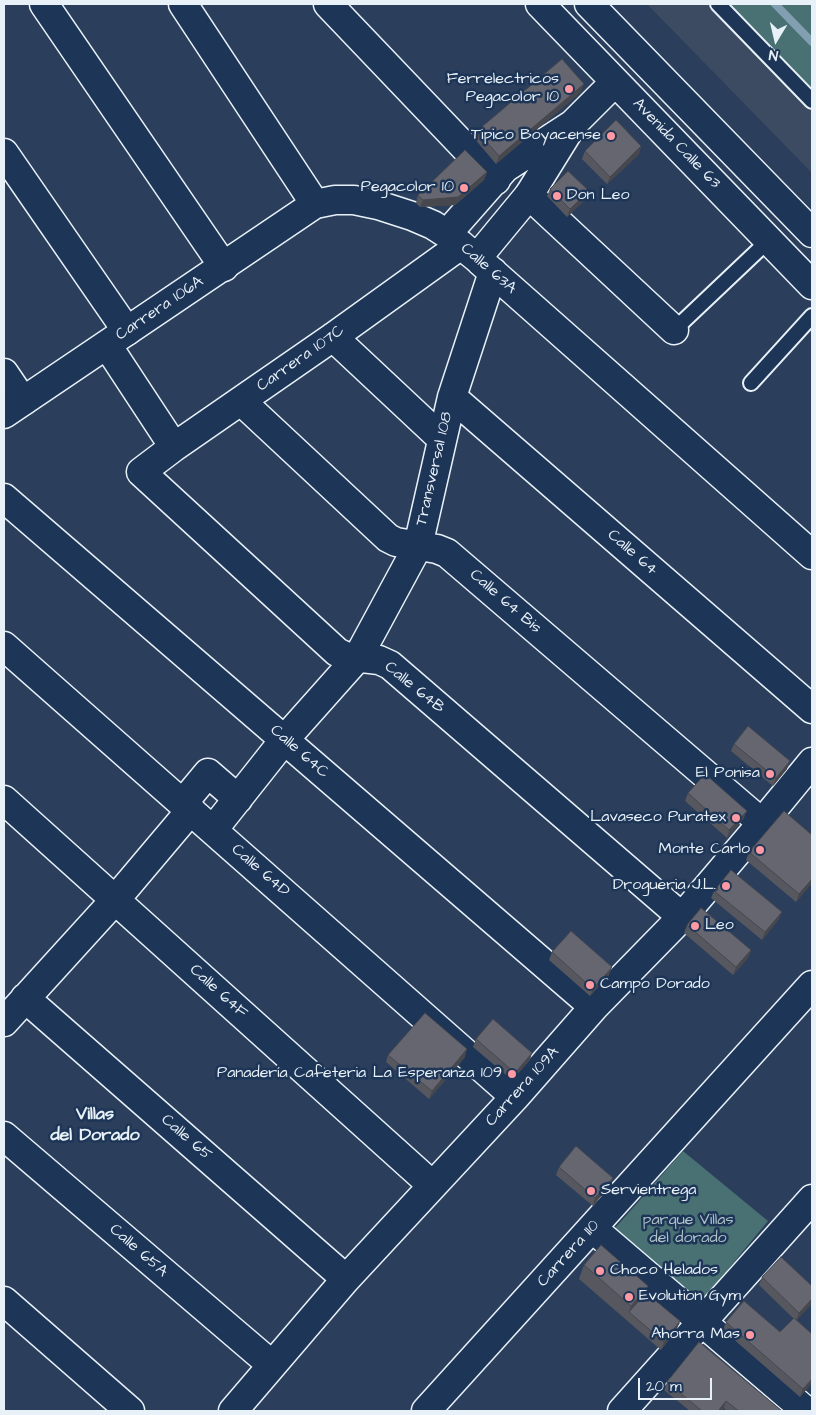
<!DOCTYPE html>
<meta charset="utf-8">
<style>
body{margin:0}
#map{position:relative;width:816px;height:1415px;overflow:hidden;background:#2b3f5c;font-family:"Architects Daughter",sans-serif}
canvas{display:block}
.frame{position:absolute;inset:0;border:5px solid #e8f1f8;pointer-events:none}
.north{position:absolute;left:751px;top:15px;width:50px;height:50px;-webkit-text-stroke:4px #1d3557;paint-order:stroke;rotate:189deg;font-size:14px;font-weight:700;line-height:20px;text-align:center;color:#e8f1f8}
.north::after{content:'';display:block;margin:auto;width:18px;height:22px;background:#e8f1f8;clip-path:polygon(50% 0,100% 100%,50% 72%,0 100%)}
.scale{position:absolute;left:638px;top:1378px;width:74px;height:22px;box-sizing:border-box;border:2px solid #e8f1f8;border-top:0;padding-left:6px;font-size:15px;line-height:18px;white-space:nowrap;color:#e8f1f8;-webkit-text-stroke:4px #1d3557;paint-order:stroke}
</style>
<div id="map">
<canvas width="816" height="1415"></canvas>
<div class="frame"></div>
<div class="north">N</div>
<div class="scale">20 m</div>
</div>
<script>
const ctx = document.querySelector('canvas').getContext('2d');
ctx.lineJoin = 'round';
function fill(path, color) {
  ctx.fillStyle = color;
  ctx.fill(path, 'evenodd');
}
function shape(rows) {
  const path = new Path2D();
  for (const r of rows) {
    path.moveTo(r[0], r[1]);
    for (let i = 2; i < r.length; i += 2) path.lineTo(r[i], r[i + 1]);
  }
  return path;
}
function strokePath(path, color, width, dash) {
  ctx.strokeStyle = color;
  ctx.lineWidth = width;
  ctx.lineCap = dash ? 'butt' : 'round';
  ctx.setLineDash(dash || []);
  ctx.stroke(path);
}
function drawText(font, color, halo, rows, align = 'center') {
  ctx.font = font + ' "Architects Daughter",sans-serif';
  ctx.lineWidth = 5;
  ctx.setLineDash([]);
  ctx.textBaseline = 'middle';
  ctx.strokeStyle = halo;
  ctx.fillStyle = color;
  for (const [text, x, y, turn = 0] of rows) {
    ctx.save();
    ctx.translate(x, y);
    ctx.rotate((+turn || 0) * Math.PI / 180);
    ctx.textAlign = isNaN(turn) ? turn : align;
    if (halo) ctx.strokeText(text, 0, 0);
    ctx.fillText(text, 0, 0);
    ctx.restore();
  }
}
fill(shape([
 [647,4,812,4,812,173]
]), '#3c4b62');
fill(shape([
 [729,4,812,4,812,91],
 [683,1151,768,1221,695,1309,609,1235]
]), '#497073');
strokePath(shape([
 [775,4,812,42]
]), '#819fb1', 8);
const lane = shape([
 [718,4,812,101],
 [674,330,769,240],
 [751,383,812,316]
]);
const street = shape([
 [44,4,224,267],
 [183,4,315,204],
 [328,4,496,180],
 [4,153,127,331],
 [529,195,674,330],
 [461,245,333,337,174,447,141,472,337,652,345,656,379,660,390,665,682,917],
 [480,261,812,555],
 [333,337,442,439],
 [107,345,174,447],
 [4,373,23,401],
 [452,397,812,709],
 [241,401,388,538,396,542,437,549,447,553,762,823],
 [4,498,594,1007],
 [4,646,515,1097],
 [4,800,432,1185],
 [183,803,208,773,238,799],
 [213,830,285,739,358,657,418,546,452,397,493,272],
 [25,998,346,1279],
 [4,1022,115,900,191,810],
 [4,1136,272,1365],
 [4,1301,130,1411],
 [233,1411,346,1279,515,1097,594,1007,682,917,762,823,812,762]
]);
const secondary = shape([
 [540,4,812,285],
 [589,4,812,233],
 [447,234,505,168,573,124,615,82],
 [4,414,315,204,335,200,354,200,378,205,412,216,433,225,447,234,477,258,529,195,573,124],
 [592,1228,806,1411],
 [426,1411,812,985],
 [622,1411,812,1199]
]);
strokePath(lane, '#e8f1f8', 18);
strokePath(street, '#e8f1f8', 31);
strokePath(secondary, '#e8f1f8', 31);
strokePath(lane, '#1d3557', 14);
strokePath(street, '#1d3557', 28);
strokePath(secondary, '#1d3557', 28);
fill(shape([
 [581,92,496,164,474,138,477,131],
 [641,146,639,154,607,184,582,159,585,151],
 [487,172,484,180,455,205,420,207,416,203,418,195],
 [550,189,589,191,586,199,567,217,547,196],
 [734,744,787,769,773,786,731,751],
 [688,793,744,818,727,838,685,801],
 [812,835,812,883,796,902,746,860,749,852],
 [714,891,779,919,762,940,711,898],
 [687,925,751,950,748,958,733,975,684,933],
 [552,952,609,975,590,996,549,960],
 [476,1039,530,1060,512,1080,473,1047],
 [388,1055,465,1057,429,1099,386,1062],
 [559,1167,610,1185,593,1206,556,1175],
 [584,1265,648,1286,646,1293,677,1329,661,1350,579,1279],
 [762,1277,812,1304,796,1320,812,1383,800,1397,723,1330,726,1322,780,1332,794,1319,759,1285],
 [667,1382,782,1411,727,1411,724,1408,721,1411,690,1411,664,1390]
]), '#57585f');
fill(shape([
 [584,84,581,92,496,164,499,156],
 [641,146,639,154,607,184,610,177],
 [487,172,484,180,455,205,420,207,423,200],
 [589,191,586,199,567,217,570,209],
 [790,761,787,769,773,786,776,778],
 [747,811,744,818,727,838,729,830],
 [812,879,812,883,796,902,799,894],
 [782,912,779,919,762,940,765,932],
 [751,950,748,958,733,975,736,967],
 [612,967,609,975,590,996,593,989],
 [467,1049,465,1057,429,1099,432,1091],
 [532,1053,530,1060,512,1080,515,1073],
 [613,1178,610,1185,593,1206,595,1198],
 [648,1286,643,1301,629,1312,631,1306],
 [812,1299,812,1304,796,1321,799,1313],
 [680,1321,677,1329,661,1350,664,1342],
 [812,1379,812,1383,800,1397,803,1389],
 [726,1401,724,1408,721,1411,718,1411]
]), '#47474e');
const building = shape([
 [562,59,584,84,499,156,477,131,562,59],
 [616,120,641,146,610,177,585,151,616,120],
 [465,150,487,172,458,197,423,200,418,195,465,150],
 [568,171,589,191,570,209,550,189,568,171],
 [748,726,790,761,776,778,734,744,748,726],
 [705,774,747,811,729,830,688,793,705,774],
 [784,811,812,835,812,879,799,894,749,852,784,811],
 [731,870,782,912,765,932,714,891,731,870],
 [701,908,751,950,736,967,687,925,701,908],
 [571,931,612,967,593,989,552,952,571,931],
 [425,1013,467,1049,432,1091,388,1055,425,1013],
 [493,1019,532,1053,515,1073,476,1039,493,1019],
 [576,1146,613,1178,595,1198,559,1167,576,1146],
 [601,1245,648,1286,631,1306,584,1265,601,1245],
 [781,1257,812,1286,812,1299,799,1313,762,1277,781,1257],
 [646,1293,680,1321,664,1342,629,1312,646,1293],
 [744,1301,780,1332,794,1318,812,1334,812,1379,803,1389,726,1322,744,1301],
 [699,1342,782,1411,739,1411,726,1401,718,1411,702,1411,667,1382,699,1342]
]);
fill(building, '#65666f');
strokePath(building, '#47474e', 1);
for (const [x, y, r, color] of [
 [569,89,5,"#ff9aa2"],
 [611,136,5,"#ff9aa2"],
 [464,188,5,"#ff9aa2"],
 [557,196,5,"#ff9aa2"],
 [770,774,5,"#ff9aa2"],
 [736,818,5,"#ff9aa2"],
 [760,850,5,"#ff9aa2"],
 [726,886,5,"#ff9aa2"],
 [695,926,5,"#ff9aa2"],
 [590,985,5,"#ff9aa2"],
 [512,1074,5,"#ff9aa2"],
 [591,1191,5,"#ff9aa2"],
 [600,1271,5,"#ff9aa2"],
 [629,1297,5,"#ff9aa2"],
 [750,1335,5,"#ff9aa2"]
]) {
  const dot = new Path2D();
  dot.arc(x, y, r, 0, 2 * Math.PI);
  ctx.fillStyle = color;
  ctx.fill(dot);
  strokePath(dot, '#1d3557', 2);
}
drawText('16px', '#e8f1f8', '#1d3557', [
 ["Ferrelectricos",559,80],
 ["Pegacolor 10",559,98],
 ["Tipico Boyacense",601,136],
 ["Pegacolor 10",454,188],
 ["Don Leo",567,196,"left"],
 ["El Ponisa",760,774],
 ["Lavaseco Puratex",726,818],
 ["Monte Carlo",750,850],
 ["Drogueria J.L.",716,886],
 ["Leo",705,926,"left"],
 ["Campo Dorado",600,985,"left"],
 ["Panadería Cafeteria La Esperanza 109",502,1074],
 ["Servientrega",601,1191,"left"],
 ["Choco Helados",610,1271,"left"],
 ["Evolution Gym",639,1297,"left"],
 ["Ahorra Mas",740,1335]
], 'right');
drawText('16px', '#e8f1f8', '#1d3557', [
 ["Avenida Calle 63",676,144,46],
 ["Calle 63A",488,269,41],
 ["Carrera 106A",160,309,-34],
 ["Carrera 107C",301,359,-35],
 ["Transversal 108",435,469,-77],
 ["Calle 64",632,553,41],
 ["Calle 64 Bis",505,602,41],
 ["Calle 64B",414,688,39],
 ["Calle 64C",299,752,41],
 ["Calle 64D",260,871,41],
 ["Calle 64F",218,992,42],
 ["Carrera 109A",523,1087,-48],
 ["Calle 65",186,1138,41],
 ["Calle 65A",138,1251,41],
 ["Carrera 110",569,1254,-48]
]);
drawText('16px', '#b0c4c9', '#1d3557', [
 ["parque Villas",688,1221],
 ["del dorado",688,1239]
]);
drawText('bold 18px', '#e8f1f8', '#1d3557', [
 ["Villas",95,1115],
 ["del Dorado",95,1136]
]);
</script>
